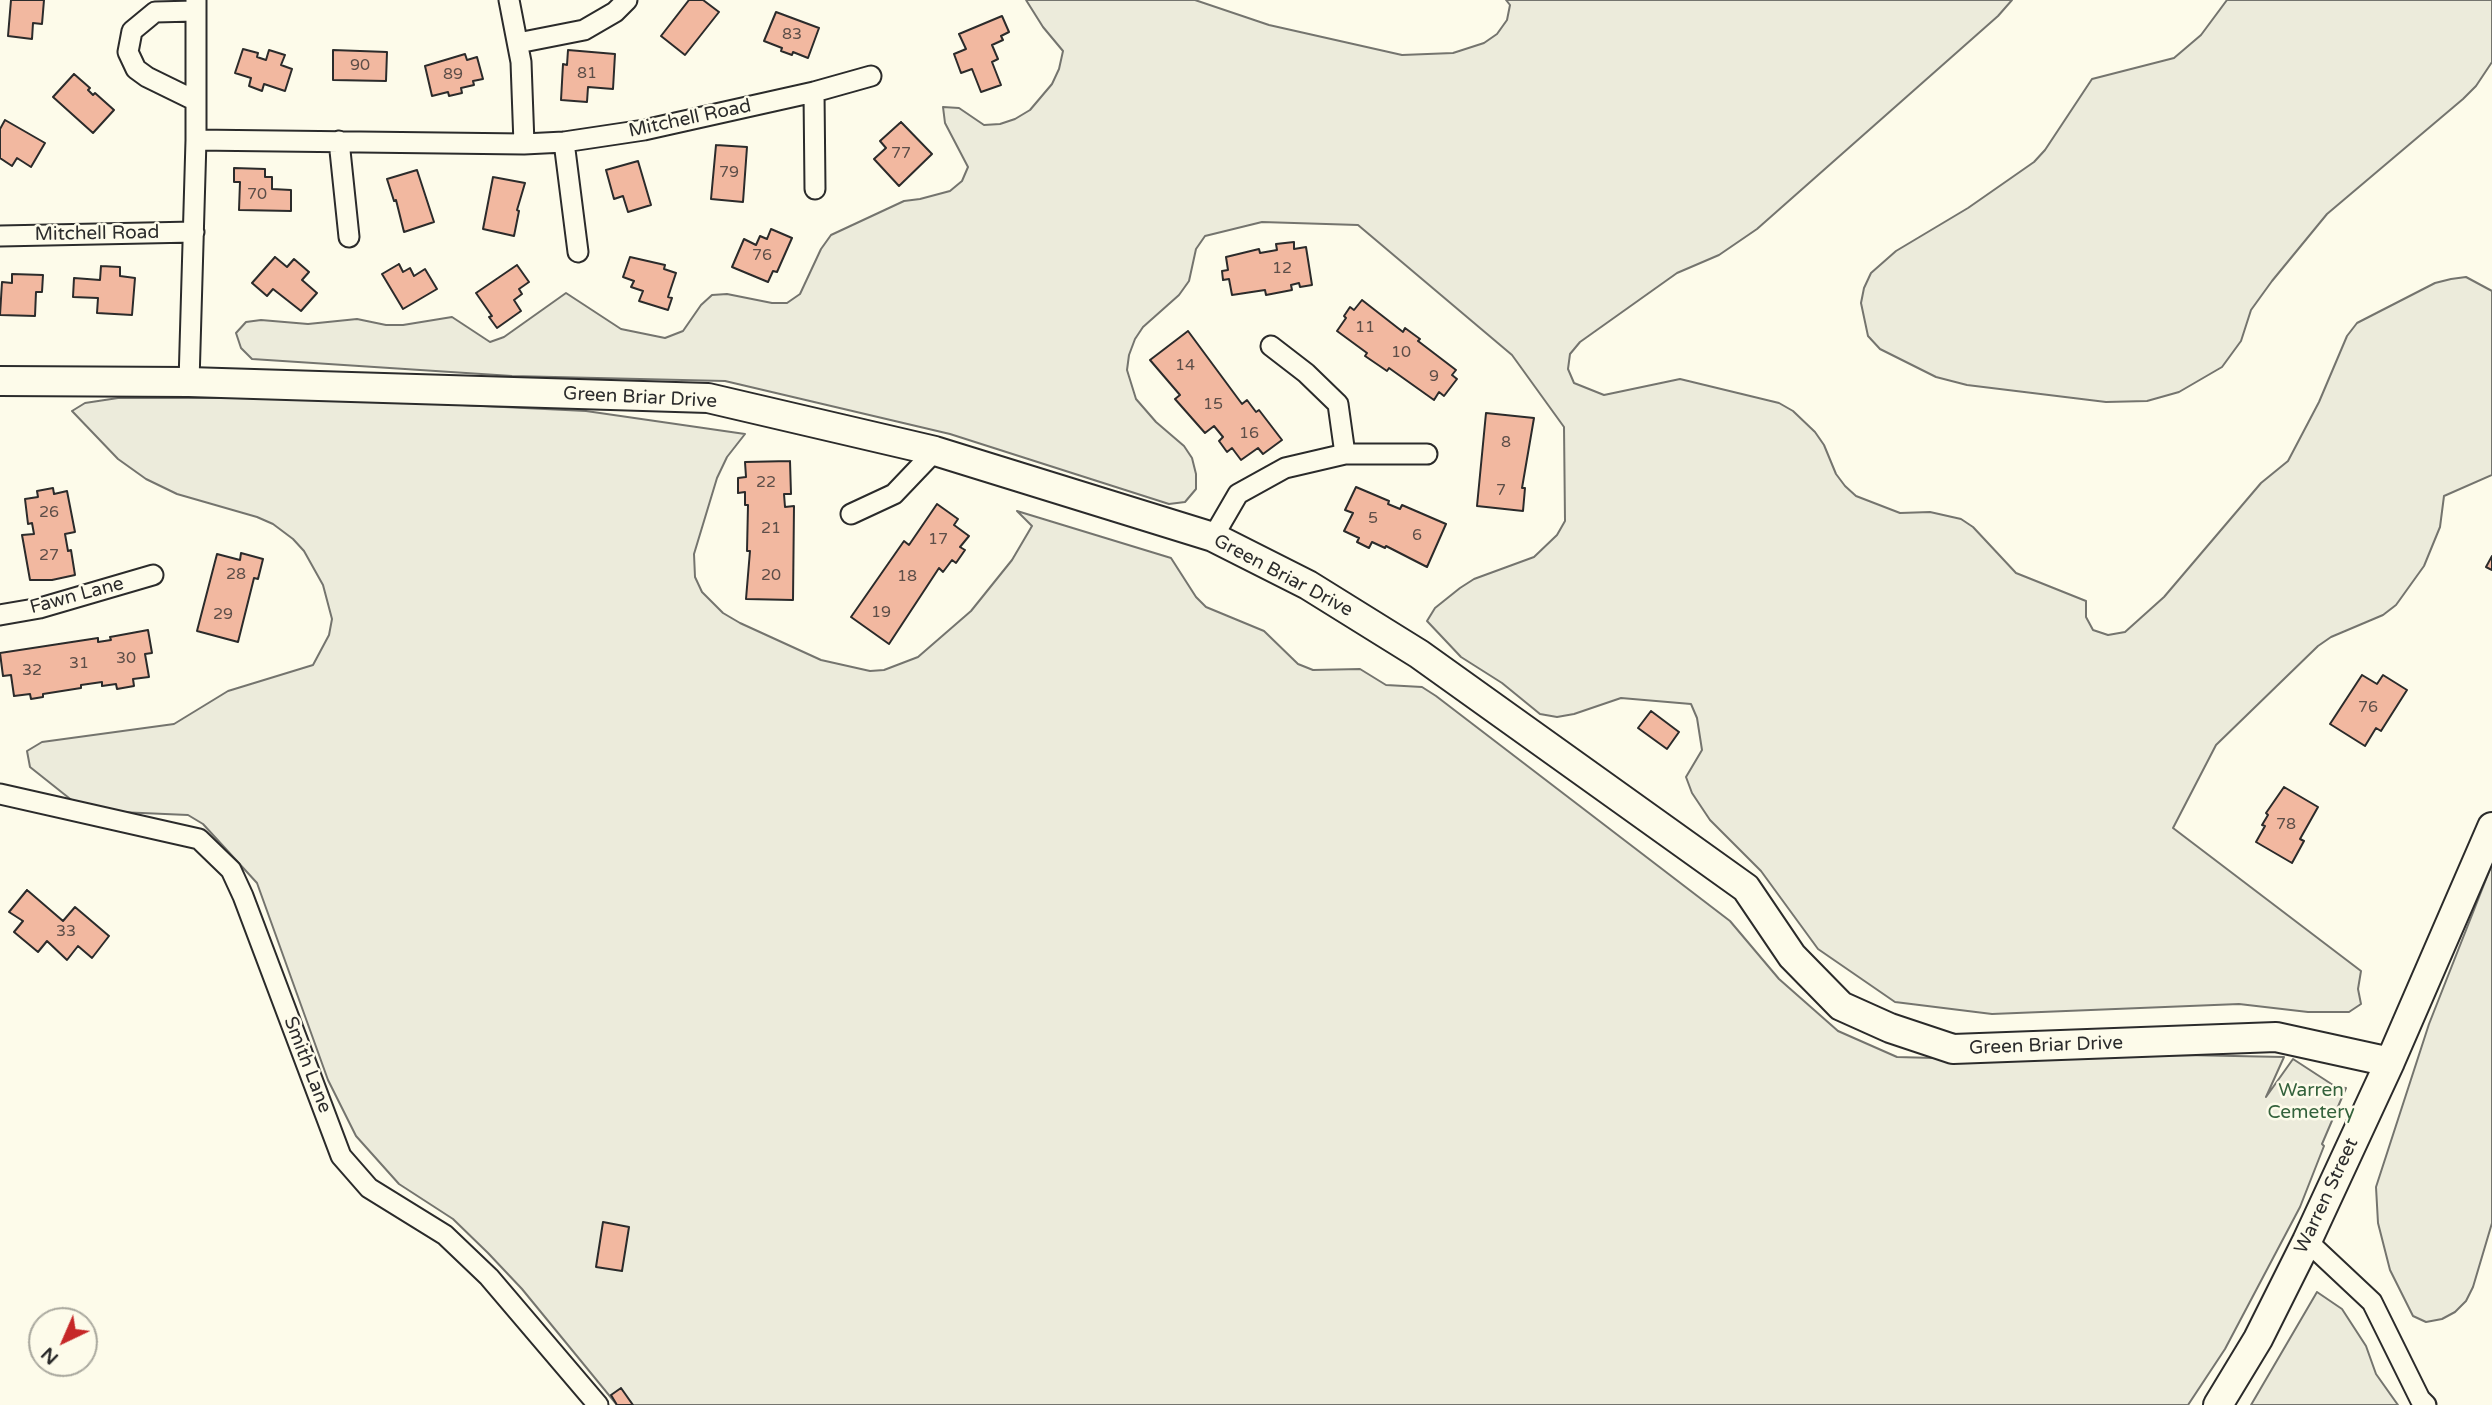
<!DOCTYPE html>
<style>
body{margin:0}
#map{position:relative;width:2492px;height:1405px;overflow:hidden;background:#fdfbea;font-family:"Varela Round",sans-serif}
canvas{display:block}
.north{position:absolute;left:28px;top:1307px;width:70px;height:70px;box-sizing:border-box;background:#fdfbea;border:2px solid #a9a89e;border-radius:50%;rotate:224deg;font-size:19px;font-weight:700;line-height:28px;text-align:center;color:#2b2b2b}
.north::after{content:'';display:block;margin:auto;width:24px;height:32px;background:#c62828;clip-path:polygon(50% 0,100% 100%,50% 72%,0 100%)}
</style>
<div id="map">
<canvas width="2492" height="1405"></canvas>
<div class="north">N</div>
</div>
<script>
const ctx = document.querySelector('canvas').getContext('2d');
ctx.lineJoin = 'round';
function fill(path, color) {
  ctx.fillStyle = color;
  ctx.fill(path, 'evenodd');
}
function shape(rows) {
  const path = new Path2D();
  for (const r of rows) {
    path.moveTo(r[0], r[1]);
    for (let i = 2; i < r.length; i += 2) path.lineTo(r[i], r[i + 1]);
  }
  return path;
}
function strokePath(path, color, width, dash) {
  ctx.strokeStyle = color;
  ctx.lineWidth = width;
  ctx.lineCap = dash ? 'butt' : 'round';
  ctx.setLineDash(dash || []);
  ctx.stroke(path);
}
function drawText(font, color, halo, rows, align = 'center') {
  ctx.font = font + ' "Varela Round",sans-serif';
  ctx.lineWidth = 5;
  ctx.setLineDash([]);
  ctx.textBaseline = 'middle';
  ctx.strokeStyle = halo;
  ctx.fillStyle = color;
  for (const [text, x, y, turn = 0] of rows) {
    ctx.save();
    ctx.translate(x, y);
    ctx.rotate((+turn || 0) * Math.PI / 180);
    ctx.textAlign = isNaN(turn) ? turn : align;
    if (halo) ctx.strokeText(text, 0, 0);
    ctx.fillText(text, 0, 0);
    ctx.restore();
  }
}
const green = shape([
 [1026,0,1195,0,1269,25,1402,55,1453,53,1484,43,1497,34,1507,20,1510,5,1506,0,2012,0,1998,16,1757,229,1719,255,1677,273,1580,342,1570,354,1568,369,1574,383,1604,395,1680,379,1779,403,1793,411,1815,432,1824,445,1836,474,1845,486,1856,496,1900,513,1930,512,1961,519,1973,527,2016,573,2086,601,2086,617,2093,630,2108,635,2125,632,2164,597,2261,483,2288,461,2319,402,2347,336,2357,323,2435,283,2451,279,2466,277,2492,291,2492,475,2444,496,2440,527,2424,566,2396,605,2383,615,2331,637,2318,646,2216,745,2173,828,2361,971,2358,989,2361,1004,2349,1012,2308,1012,2239,1004,1992,1014,1895,1002,1818,949,1761,871,1710,820,1692,793,1686,777,1702,750,1697,718,1691,704,1621,698,1574,714,1557,717,1540,714,1502,683,1461,657,1427,621,1435,608,1460,588,1474,579,1534,557,1557,535,1565,521,1564,427,1512,355,1358,225,1262,222,1205,236,1196,249,1189,281,1179,295,1143,327,1135,339,1129,355,1127,370,1136,399,1156,422,1184,446,1192,458,1196,474,1196,489,1185,502,1169,504,950,434,725,381,512,376,252,359,241,348,236,333,246,322,261,320,308,324,357,319,386,325,403,325,452,317,490,342,504,337,566,293,621,329,665,338,683,331,701,305,712,295,727,294,772,303,787,303,800,294,821,249,831,235,904,201,920,199,950,191,962,181,968,167,945,123,943,107,959,108,984,125,1000,124,1015,119,1030,110,1052,84,1059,69,1063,51,1043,27,1026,0],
 [2227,0,2492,0,2492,62,2476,86,2463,99,2327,214,2272,281,2251,310,2241,341,2222,367,2179,392,2147,401,2106,402,1967,385,1936,377,1880,349,1868,336,1861,303,1864,288,1871,273,1896,251,1968,208,2034,162,2045,150,2092,79,2174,58,2201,35,2227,0],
 [118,398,319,398,586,411,745,434,727,457,717,478,694,554,695,577,702,592,723,613,740,623,821,660,870,671,884,670,918,657,971,611,1012,560,1032,526,1017,511,1171,558,1196,597,1206,607,1264,631,1298,664,1313,670,1360,669,1386,685,1422,687,1436,696,1730,921,1779,979,1838,1031,1897,1057,2008,1060,2185,1055,2284,1057,2266,1097,2293,1059,2336,1087,2346,1088,2322,1144,2324,1146,2300,1207,2225,1349,2188,1405,617,1405,522,1289,488,1253,453,1219,399,1184,356,1136,328,1080,257,883,203,824,188,815,96,811,74,802,30,767,27,751,42,742,174,724,228,691,313,665,329,635,332,619,323,585,304,551,293,539,273,524,257,517,177,494,146,479,118,459,72,411,85,403,118,398],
 [2492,864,2492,1223,2473,1287,2466,1301,2455,1312,2442,1319,2426,1322,2413,1316,2390,1270,2378,1223,2376,1187,2429,1024,2492,864],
 [2317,1292,2342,1309,2366,1346,2376,1374,2398,1405,2251,1405,2317,1292]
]);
fill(green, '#ecebdb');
strokePath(green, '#74746e', 2);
const building = shape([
 [11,0,44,0,42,24,33,23,32,39,8,36,11,0],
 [689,0,703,0,719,12,685,55,661,36,689,0],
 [776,12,819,28,808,58,793,52,792,55,781,51,782,48,764,41,776,12],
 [1002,16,1009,32,1001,36,1003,40,992,45,998,59,992,62,1001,85,981,92,972,69,961,73,954,54,966,49,959,34,1002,16],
 [243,49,258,53,257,57,266,60,269,50,285,55,281,65,292,69,285,91,264,84,262,91,249,86,251,78,235,73,243,49],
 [333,50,387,52,386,81,333,80,333,50],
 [568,50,615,54,613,89,588,87,587,102,561,100,563,64,567,65,568,50],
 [465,54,467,60,477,57,483,79,473,81,474,85,461,88,462,93,449,96,448,92,432,96,425,66,465,54],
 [74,74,90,88,88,90,93,95,95,93,114,110,93,133,53,97,74,74],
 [5,120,45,143,31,167,17,158,12,166,0,158,0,129,5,120],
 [901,122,932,154,899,186,874,159,886,148,880,141,901,122],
 [716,145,747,147,743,202,711,199,716,145],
 [638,161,651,205,628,212,623,196,614,199,606,170,638,161],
 [234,168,265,169,265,177,272,177,272,189,291,190,291,211,239,210,240,182,234,182,234,168],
 [417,170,434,222,404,232,396,200,394,201,387,179,417,170],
 [493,177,525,183,517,210,519,211,514,236,483,229,493,177],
 [771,229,792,238,777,272,773,271,768,282,732,267,744,239,756,245,760,236,767,239,771,229],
 [1294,242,1294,249,1306,247,1312,285,1300,287,1299,283,1291,285,1292,290,1266,295,1265,290,1232,295,1229,279,1223,280,1222,271,1228,270,1226,257,1259,249,1260,253,1277,250,1276,244,1294,242],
 [275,257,287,267,294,259,309,272,302,280,317,293,301,311,273,289,267,296,252,283,275,257],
 [630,257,665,265,664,269,676,273,668,297,672,298,668,310,639,301,643,291,631,287,634,281,623,277,630,257],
 [399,264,403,272,410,268,414,276,425,269,437,289,403,309,382,274,399,264],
 [517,265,529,282,519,289,522,294,514,300,521,311,497,328,489,317,492,316,476,293,517,265],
 [101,266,120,267,120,276,135,278,132,315,97,313,98,298,73,297,74,278,100,280,101,266],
 [12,274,43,275,42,292,36,292,35,316,0,315,2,282,12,283,12,274],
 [1362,300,1403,332,1405,328,1420,339,1418,341,1456,370,1452,375,1457,379,1444,396,1439,392,1434,400,1389,368,1387,371,1365,356,1367,353,1337,331,1346,318,1344,316,1350,307,1354,310,1362,300],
 [1188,331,1242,404,1247,400,1256,412,1259,410,1282,440,1263,454,1258,448,1241,460,1232,448,1227,452,1219,441,1223,437,1214,426,1205,433,1175,399,1180,395,1150,360,1188,331],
 [1486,413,1534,418,1522,488,1525,488,1523,511,1477,506,1486,413],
 [790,461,791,494,784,494,785,507,794,506,793,600,746,599,750,551,747,551,748,505,745,505,745,492,738,493,738,478,746,477,745,462,790,461],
 [1356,487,1389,501,1388,504,1400,509,1402,505,1446,524,1427,567,1386,546,1385,548,1372,542,1369,548,1357,542,1359,538,1344,531,1353,513,1345,510,1356,487],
 [53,488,54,494,67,491,75,532,65,534,68,551,71,550,75,575,52,580,30,580,22,535,34,534,32,523,28,524,25,499,38,497,37,491,53,488],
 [937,504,958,519,954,525,969,536,960,547,965,550,956,563,952,560,943,572,939,568,889,644,851,617,904,541,909,545,937,504],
 [241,553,263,559,258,579,254,578,238,642,197,631,217,554,240,560,241,553],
 [2492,556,2492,570,2486,567,2492,556],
 [148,630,152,653,145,654,149,677,133,679,134,686,117,689,116,684,102,686,102,682,81,685,81,688,43,694,43,697,31,699,30,694,14,696,11,675,3,676,0,653,98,638,98,642,111,640,110,637,148,630],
 [2362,675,2377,684,2383,675,2407,690,2381,731,2376,728,2365,746,2330,724,2362,675],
 [1651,711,1679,732,1667,749,1638,728,1651,711],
 [2284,787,2318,807,2300,839,2304,841,2292,863,2256,842,2265,826,2262,825,2268,815,2266,813,2284,787],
 [27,890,63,921,75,907,109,936,92,958,78,946,67,960,47,941,38,952,14,932,23,921,9,912,27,890],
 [603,1222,629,1227,622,1271,596,1267,603,1222],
 [621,1388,633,1405,617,1405,611,1395,621,1388]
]);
fill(building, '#f2b8a0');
strokePath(building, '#2b2b2b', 2);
const street = shape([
 [509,0,521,62,524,144],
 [195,11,155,12,132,31,128,52,136,69,147,77,196,101],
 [518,43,584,30,615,12,627,0],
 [814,92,815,189],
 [196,140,524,144,564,142,644,130,814,92,871,76],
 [339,141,349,237],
 [564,142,578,252],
 [0,236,194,232],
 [1271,346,1306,373,1338,404,1345,454],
 [189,382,196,140,196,0],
 [851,514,894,494,935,451],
 [1213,537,1238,494,1285,468,1345,454,1427,454],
 [0,615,40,608,153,575],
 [0,794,199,839,231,870,243,896,341,1156,369,1188,445,1235,489,1277,598,1405],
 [2307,1241,2372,1302,2420,1399,2426,1405]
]);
const secondary = shape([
 [0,381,189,382,708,398,935,451,1213,537,1308,585,1419,654,1746,888,1792,956,1841,1006,1890,1028,1953,1049,2276,1037,2390,1062],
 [2218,1405,2258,1339,2307,1241,2390,1062,2492,827]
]);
strokePath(street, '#2b2b2b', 23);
strokePath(secondary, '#2b2b2b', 32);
strokePath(street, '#fdfbea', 19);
strokePath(secondary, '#fdfbea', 28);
drawText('16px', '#5d4e48', null, [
 ["83",792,35],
 ["90",360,66],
 ["81",587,74],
 ["89",453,75],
 ["77",901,154],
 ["79",729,173],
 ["70",257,195],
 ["76",762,256],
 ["12",1282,269],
 ["11",1365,328],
 ["10",1401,353],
 ["14",1185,366],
 ["9",1434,377],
 ["15",1213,405],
 ["16",1249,434],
 ["8",1506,443],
 ["22",766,483],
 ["7",1501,491],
 ["26",49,513],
 ["5",1373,519],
 ["21",771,529],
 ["6",1417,536],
 ["17",938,540],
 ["27",49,556],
 ["28",236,575],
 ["20",771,576],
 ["18",907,577],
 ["19",881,613],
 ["29",223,615],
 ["30",126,659],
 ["31",79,664],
 ["32",32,671],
 ["76",2368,708],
 ["78",2286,825],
 ["33",66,932]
]);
drawText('19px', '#2b2b2b', '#fdfbea', [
 ["Mitchell Road",690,119,-12],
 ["Mitchell Road",97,234,-1],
 ["Green Briar Drive",640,398,3],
 ["Green Briar Drive",1283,576,28],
 ["Fawn Lane",77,596,-15],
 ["Green Briar Drive",2046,1046,-2],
 ["Smith Lane",307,1065,69],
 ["Warren Street",2327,1196,-65]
]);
drawText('19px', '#34623c', '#fdfbea', [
 ["Warren",2311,1091],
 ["Cemetery",2311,1113]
]);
</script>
